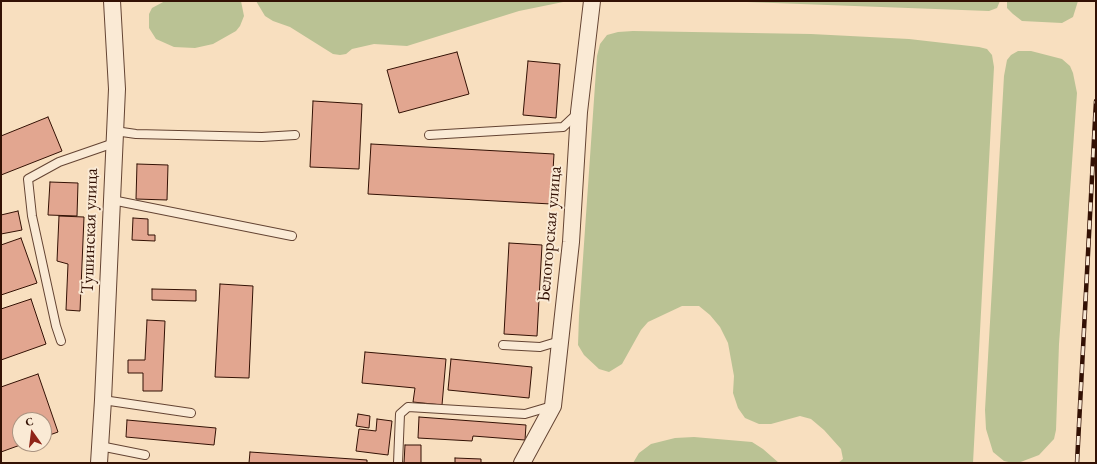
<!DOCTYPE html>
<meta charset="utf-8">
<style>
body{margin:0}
#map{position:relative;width:1097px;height:464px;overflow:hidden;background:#f8dfbf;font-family:"EB Garamond",serif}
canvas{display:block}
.frame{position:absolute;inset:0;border:2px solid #331104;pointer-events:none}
.north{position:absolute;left:12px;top:412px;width:40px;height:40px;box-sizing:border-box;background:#faead5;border:1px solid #aa9381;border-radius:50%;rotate:346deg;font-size:11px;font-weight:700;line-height:16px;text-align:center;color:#331104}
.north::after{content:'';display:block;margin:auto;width:14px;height:18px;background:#8f2418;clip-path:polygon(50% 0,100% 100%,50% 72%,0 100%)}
</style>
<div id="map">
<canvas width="1097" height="464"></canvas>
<div class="frame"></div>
<div class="north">С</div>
</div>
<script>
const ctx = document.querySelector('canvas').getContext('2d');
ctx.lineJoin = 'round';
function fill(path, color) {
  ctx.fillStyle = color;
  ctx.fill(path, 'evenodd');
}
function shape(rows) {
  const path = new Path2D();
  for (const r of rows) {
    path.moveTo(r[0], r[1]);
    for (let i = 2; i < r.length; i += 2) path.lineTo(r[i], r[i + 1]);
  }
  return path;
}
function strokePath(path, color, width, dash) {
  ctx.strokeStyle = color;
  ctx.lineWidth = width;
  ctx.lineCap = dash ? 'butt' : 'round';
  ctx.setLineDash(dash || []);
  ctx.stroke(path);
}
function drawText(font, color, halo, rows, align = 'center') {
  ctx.font = font + ' "EB Garamond",serif';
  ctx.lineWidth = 4;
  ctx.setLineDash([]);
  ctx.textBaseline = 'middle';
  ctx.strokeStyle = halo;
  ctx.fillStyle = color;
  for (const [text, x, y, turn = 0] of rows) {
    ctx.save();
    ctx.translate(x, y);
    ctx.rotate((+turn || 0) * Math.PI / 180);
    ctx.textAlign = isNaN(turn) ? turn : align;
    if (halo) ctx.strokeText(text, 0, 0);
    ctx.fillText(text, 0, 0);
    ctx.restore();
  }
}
fill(shape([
 [165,1,241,1,244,16,240,26,236,31,213,44,195,48,174,47,156,39,149,28,149,14,152,8],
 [256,1,568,1,519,11,407,46,374,44,352,49,346,54,340,55,333,54,290,27,273,21,265,16],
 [720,1,1000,1,997,8,989,11],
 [1007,1,1078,1,1073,17,1062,23,1022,21,1013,14,1007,8],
 [633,31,811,34,909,39,979,47,987,49,992,55,994,67,973,463,838,463,843,459,841,449,824,430,811,419,800,416,771,424,759,424,745,418,738,408,733,393,734,376,728,343,720,327,710,315,699,306,682,306,648,322,641,330,622,364,609,372,599,369,584,355,578,345,579,316,597,56,600,44,607,35,618,32],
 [1018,51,1031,51,1062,59,1070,66,1073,73,1077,93,1059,344,1056,430,1054,439,1039,455,1018,463,1013,463,1004,461,993,452,986,429,985,410,1004,76,1007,60,1011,55],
 [694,437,752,442,763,449,779,463,633,463,639,453,651,444,675,438]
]), '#bac294');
const building = shape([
 [457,52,469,94,399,113,387,70,457,52],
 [528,61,560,64,556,118,523,115,528,61],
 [313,101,362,104,359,169,310,167,313,101],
 [48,117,62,151,1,175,1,136,48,117],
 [371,144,554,154,551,204,368,194,371,144],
 [137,164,168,165,167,200,136,199,137,164],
 [50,182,78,183,77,216,48,215,50,182],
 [18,211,22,230,1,234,1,215,18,211],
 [59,216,84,217,80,311,66,310,68,264,57,261,59,216],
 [133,218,148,219,148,235,155,235,155,241,132,240,133,218],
 [21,238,37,283,1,295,1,245,21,238],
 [509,243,542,245,537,336,504,334,509,243],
 [220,284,253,286,249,378,215,377,220,284],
 [152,289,196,290,196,301,152,300,152,289],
 [31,299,46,344,1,360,1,309,31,299],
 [147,320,165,321,162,391,143,391,143,373,128,373,128,360,145,360,147,320],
 [365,352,446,359,442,405,413,402,415,388,362,383,365,352],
 [451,359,532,367,529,398,448,390,451,359],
 [38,374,58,432,44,437,44,420,20,420,20,444,23,444,1,452,1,387,38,374],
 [358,414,370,416,369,428,356,426,358,414],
 [419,417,526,425,525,440,473,436,472,441,418,438,419,417],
 [377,419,392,421,388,455,356,451,359,429,376,431,377,419],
 [127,420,216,428,214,445,126,437,127,420],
 [405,445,421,445,421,463,404,463,405,445],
 [250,452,367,460,367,463,249,463,250,452],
 [455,458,481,459,481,463,455,463,455,458]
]);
fill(building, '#e2a690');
strokePath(building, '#331104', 1);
const lane = shape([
 [115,131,136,134,262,137,295,135],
 [429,135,563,127,578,113],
 [112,200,292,236],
 [61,341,56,326,32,216,28,179,59,162,114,143],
 [503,345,540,347,560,341],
 [103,400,191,413],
 [100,446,145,455],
 [398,463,400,414,408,407,525,414,552,406]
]);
const street = shape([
 [99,463,103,400,117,89,112,1],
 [522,463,553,406,571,242,579,112,592,1]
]);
strokePath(lane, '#644433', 10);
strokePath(street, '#644433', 18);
strokePath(lane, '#faead5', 8);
strokePath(street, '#faead5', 16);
const rail = shape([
 [1077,463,1096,101]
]);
strokePath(rail, '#331104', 4.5);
strokePath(rail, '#faead5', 3, [9]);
drawText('18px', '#331104', '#faead5', [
 ["Тушинская улица",90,231,-88],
 ["Белогорская улица",550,234,-85]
]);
</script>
